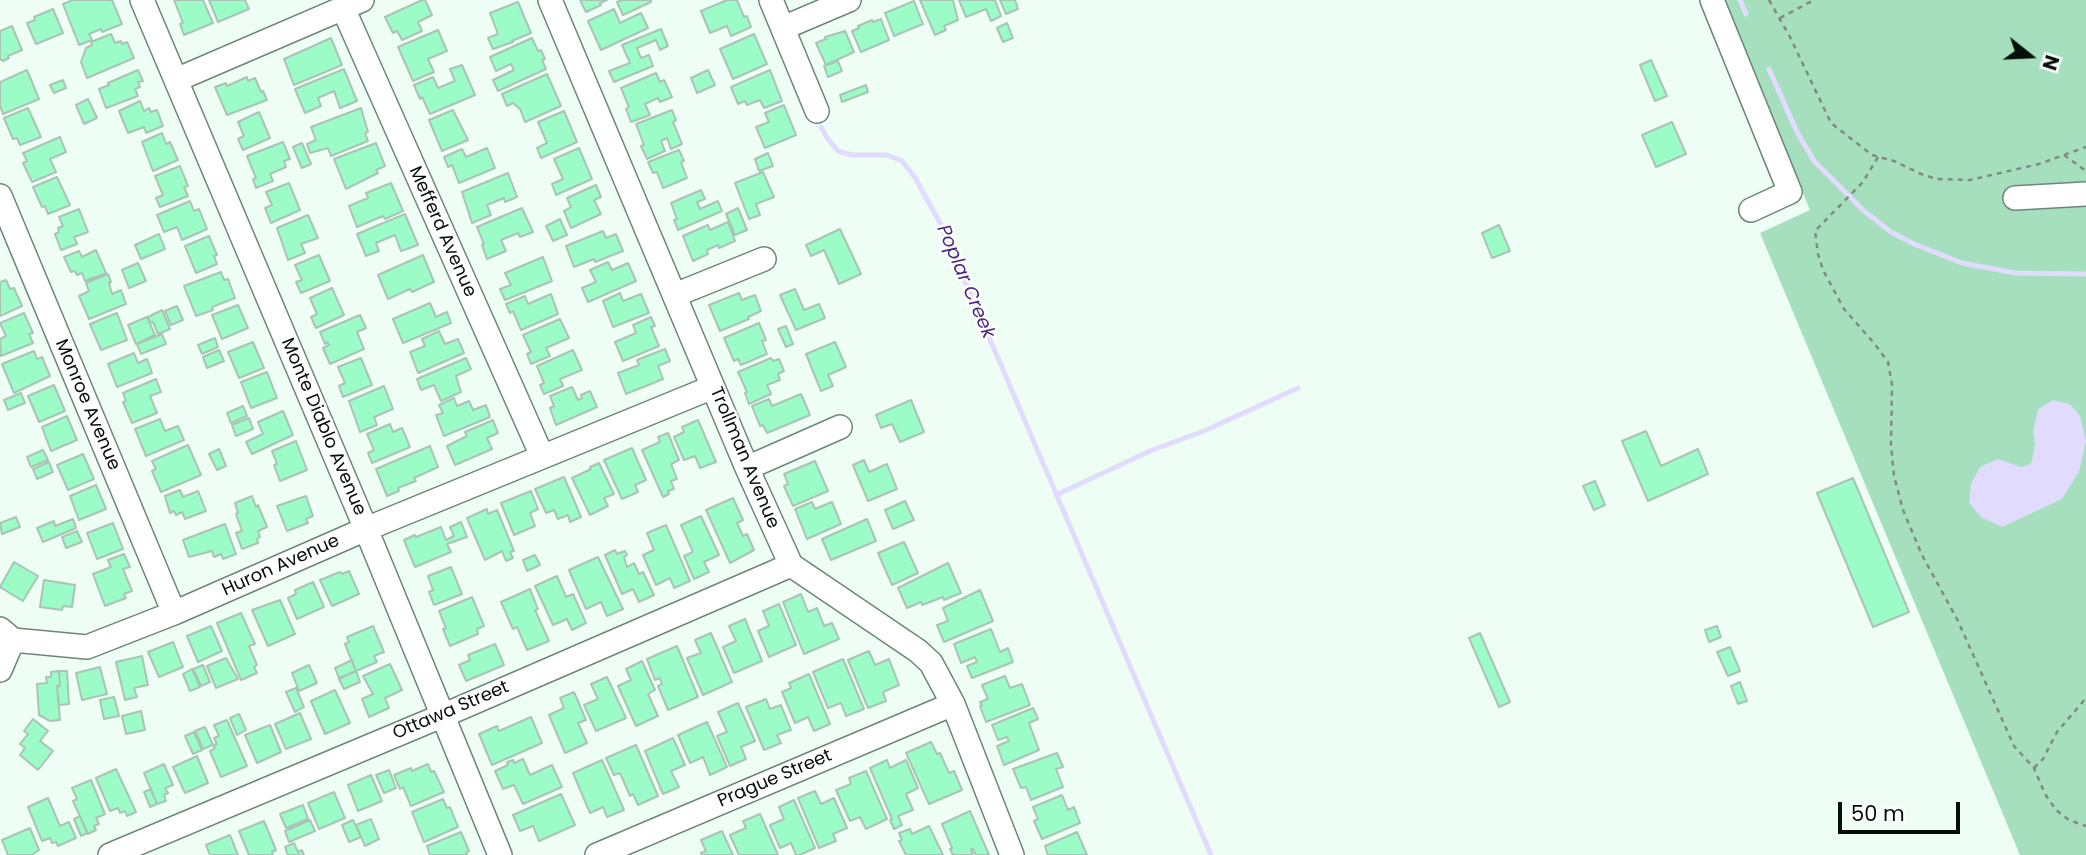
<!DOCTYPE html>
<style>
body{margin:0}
#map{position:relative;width:2086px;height:855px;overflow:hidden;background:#eefef4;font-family:Poppins,sans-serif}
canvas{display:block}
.north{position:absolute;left:1995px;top:21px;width:70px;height:70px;-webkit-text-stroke:5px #fff;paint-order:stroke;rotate:108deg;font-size:19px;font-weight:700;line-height:28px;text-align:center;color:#050e09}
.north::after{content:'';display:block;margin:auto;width:24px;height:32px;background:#050e09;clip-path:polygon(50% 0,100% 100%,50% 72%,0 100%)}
.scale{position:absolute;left:1838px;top:802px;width:122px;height:32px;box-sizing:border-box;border:4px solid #050e09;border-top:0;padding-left:9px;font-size:21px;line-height:24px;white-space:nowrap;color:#050e09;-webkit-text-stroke:5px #fff;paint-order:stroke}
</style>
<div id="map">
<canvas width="2086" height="855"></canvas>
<div class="north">N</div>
<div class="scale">50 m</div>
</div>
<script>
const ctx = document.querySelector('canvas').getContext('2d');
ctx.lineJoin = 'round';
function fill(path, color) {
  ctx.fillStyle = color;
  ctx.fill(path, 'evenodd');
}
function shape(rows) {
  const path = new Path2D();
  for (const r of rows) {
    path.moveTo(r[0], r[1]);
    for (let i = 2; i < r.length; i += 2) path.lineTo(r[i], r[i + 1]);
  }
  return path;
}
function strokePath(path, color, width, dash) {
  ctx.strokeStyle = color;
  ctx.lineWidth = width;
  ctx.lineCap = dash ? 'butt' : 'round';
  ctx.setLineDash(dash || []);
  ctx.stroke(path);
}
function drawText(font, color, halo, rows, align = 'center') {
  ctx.font = font + ' Poppins,sans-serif';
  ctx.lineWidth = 5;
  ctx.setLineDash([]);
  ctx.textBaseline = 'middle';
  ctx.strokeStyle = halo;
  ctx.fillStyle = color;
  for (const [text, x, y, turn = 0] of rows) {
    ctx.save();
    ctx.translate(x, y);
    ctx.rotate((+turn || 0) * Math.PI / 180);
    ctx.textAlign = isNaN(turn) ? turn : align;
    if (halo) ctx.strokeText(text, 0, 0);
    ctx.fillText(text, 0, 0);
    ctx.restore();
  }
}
fill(shape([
 [1722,0,2086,0,2086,855,2020,855,1760,233,1810,210]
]), '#a5dfbe');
fill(shape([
 [2053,400,2070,404,2080,416,2086,441,2079,472,2062,499,2002,527,1981,517,1969,503,1971,484,1980,467,1998,459,2021,467,2031,464,2035,445,2033,432,2038,409]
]), '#e1dbfd');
strokePath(shape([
 [1740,0,1746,14],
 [1769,69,1797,132,1814,161,1864,211,1891,232,1914,244,1962,263,2015,273,2086,274],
 [821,127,828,139,838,151,852,155,887,155,902,161,914,176,940,223,1211,855],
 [1056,495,1152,450,1204,431,1298,388]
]), '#e1dbfd', 5);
const building = shape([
 [73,0,112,0,122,24,102,32,101,29,89,34,92,40,79,45,63,4,73,0],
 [174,0,203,0,213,23,184,35,180,24,183,23,174,0],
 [209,0,245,0,249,9,218,22,209,0],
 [422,0,425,0,432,15,418,22,422,31,402,40,397,31,393,33,385,17,422,0],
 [580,0,607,0,600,3,601,5,586,12,580,0],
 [622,0,651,0,651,2,623,15,617,2,622,0],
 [727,0,737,0,744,17,747,16,751,27,731,36,727,26,710,33,701,11,727,0],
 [920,0,953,0,958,20,944,26,946,30,935,35,920,0],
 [959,0,995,0,1001,16,991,21,986,9,966,17,959,0],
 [1000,0,1015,0,1018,9,1006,14,1000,0],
 [914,1,923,24,894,36,885,13,914,1],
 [518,2,531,33,512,41,513,42,493,49,488,38,498,34,490,13,518,2],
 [53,9,63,33,36,44,27,23,35,20,34,17,53,9],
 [614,9,620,23,641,13,648,28,601,50,588,21,614,9],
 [881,19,889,40,861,52,852,31,859,28,858,26,872,20,873,22,881,19],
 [1007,23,1013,38,1003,42,997,28,1007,23],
 [12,26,22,50,8,56,9,58,3,61,0,59,0,31,12,26],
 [661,29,668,46,660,50,656,40,637,48,641,58,649,55,653,66,614,82,609,71,630,63,622,45,661,29],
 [438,30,447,51,428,59,434,72,413,81,398,47,438,30],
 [845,31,854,52,826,65,816,43,826,39,825,37,845,31],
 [111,34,115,43,121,41,122,44,127,42,134,58,87,78,81,62,86,48,92,45,91,42,111,34],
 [754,34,767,64,733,79,720,49,754,34],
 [331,38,342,65,294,85,284,59,331,38],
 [532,38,538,51,541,50,545,59,542,60,546,69,498,91,493,80,514,70,511,64,496,71,490,57,532,38],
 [1651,60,1667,96,1655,101,1640,65,1651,60],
 [838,61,842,71,828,77,824,66,838,61],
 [462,65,475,95,430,114,422,97,420,99,414,85,433,77,438,88,455,81,450,69,462,65],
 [344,69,357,101,340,108,334,91,318,98,321,106,305,113,295,89,344,69],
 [27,70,39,99,3,114,0,106,0,82,27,70],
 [138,70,143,81,138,82,140,87,135,89,138,96,106,108,99,89,109,85,108,83,138,70],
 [708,70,715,85,697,93,691,78,708,70],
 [770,70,782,101,764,108,760,100,747,105,745,101,738,104,731,87,770,70],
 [656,73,660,82,664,80,672,97,660,102,658,98,645,104,650,115,631,122,626,109,629,107,621,88,656,73],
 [547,74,561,106,525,122,520,109,513,103,507,106,502,94,547,74],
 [247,77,248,81,255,78,261,92,263,91,267,100,227,115,215,87,226,83,227,86,247,77],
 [63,80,66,88,54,93,50,85,63,80],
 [866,85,868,92,842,102,840,95,866,85],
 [88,99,97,118,84,124,76,105,88,99],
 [140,101,144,111,149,108,151,112,157,110,163,126,146,133,144,127,128,133,119,111,140,101],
 [784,105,796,135,765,148,756,127,769,122,765,113,784,105],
 [28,108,41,137,20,145,17,138,13,139,4,118,28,108],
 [361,108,368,132,365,133,368,141,331,156,328,148,310,153,307,144,316,140,311,127,361,108],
 [453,110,468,140,442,151,429,120,453,110],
 [672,110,676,120,673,122,682,144,671,149,667,138,661,141,665,151,647,159,641,146,644,145,636,124,672,110],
 [564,111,577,142,541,158,537,148,547,143,538,122,564,111],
 [259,112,270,138,243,150,238,139,244,136,238,122,259,112],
 [1672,122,1686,154,1656,167,1642,135,1672,122],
 [162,133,166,144,170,142,178,160,153,171,142,142,162,133],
 [60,137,66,152,50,159,56,172,32,182,23,163,27,161,23,153,60,137],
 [283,142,290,159,284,161,286,167,270,174,273,181,256,188,253,179,256,178,247,156,283,142],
 [302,143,311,164,302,168,293,147,302,143],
 [376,143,385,166,376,170,378,173,346,189,334,159,376,143],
 [487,148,495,168,459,183,452,165,448,167,444,157,462,149,466,157,487,148],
 [579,148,592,179,556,195,552,184,563,179,554,159,579,148],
 [679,150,684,161,681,162,687,178,663,188,657,172,653,173,648,162,679,150],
 [768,153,773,166,759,171,755,159,768,153],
 [180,166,188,186,184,187,188,196,160,207,156,198,163,195,155,176,180,166],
 [763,172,774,197,756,204,760,215,749,219,735,183,763,172],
 [508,173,517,197,505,202,504,198,487,205,491,215,472,223,462,192,508,173],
 [57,177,70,205,48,214,45,206,42,207,33,187,57,177],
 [289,183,300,210,271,223,265,208,272,205,266,192,289,183],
 [391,183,403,211,385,219,383,216,357,227,349,206,368,198,366,193,391,183],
 [596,185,601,197,594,200,601,214,571,228,564,211,571,207,567,198,596,185],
 [701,190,705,199,697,202,700,209,718,201,722,211,678,230,674,220,677,219,671,203,701,190],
 [190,201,194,211,199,209,207,229,182,240,177,227,164,232,157,215,190,201],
 [522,208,533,232,520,237,518,233,501,240,506,251,487,259,482,245,484,244,477,227,522,208],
 [738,208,747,230,735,235,726,214,738,208],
 [79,209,88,232,74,237,77,244,61,250,55,234,59,232,58,228,63,226,59,217,79,209],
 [405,214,418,245,401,251,395,235,376,243,379,251,366,256,357,234,405,214],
 [308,215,318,238,301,244,305,253,288,260,277,228,308,215],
 [560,219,567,235,553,241,546,226,560,219],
 [728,222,735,241,719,248,718,245,707,250,708,254,693,261,683,236,708,225,710,230,728,222],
 [1499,225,1510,251,1492,258,1482,233,1499,225],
 [840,229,861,274,839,284,824,250,811,256,806,245,840,229],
 [603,231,606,238,616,234,623,251,595,262,594,259,574,267,566,246,603,231],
 [159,234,165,249,141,259,135,245,159,234],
 [209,236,217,255,214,256,217,264,196,273,185,246,209,236],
 [96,250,106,273,85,281,82,273,77,275,75,271,71,272,64,257,79,251,82,257,96,250],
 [319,255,330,281,301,293,296,282,302,280,295,265,319,255],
 [423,255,434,282,412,292,410,289,388,299,378,275,423,255],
 [543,257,552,281,505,300,500,289,511,285,505,273,543,257],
 [608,262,612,270,628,263,636,281,588,302,582,288,596,282,590,270,608,262],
 [138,263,146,281,129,288,122,270,138,263],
 [221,272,224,280,228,279,235,298,212,307,213,310,196,316,184,286,221,272],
 [108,274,111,282,109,283,112,294,121,290,126,304,89,319,79,296,89,291,86,283,108,274],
 [6,280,10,289,14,288,22,306,0,316,0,282,6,280],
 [332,288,344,315,316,328,311,317,317,314,310,298,332,288],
 [795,289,804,310,819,304,825,318,796,330,780,295,795,289],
 [620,293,623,301,641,294,649,313,613,327,603,301,620,293],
 [739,293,742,300,755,295,761,311,748,317,749,319,720,331,709,305,739,293],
 [551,294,558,314,521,330,513,311,510,313,506,304,525,296,528,304,551,294],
 [430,303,436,317,447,312,451,323,403,343,393,319,430,303],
 [238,305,248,328,222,339,212,315,238,305],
 [177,306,183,320,171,325,165,311,177,306],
 [162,310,170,329,158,334,153,322,150,323,148,317,162,310],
 [24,313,33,333,29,334,33,343,1,356,0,339,6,336,0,323,24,313],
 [117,313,127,340,101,350,90,324,117,313],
 [360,315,366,328,357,332,364,349,330,364,323,348,329,345,327,342,325,344,320,332,360,315],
 [147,317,155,335,136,344,128,325,147,317],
 [651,317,655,326,651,327,659,346,623,361,615,342,636,333,633,325,651,317],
 [560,319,569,338,546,348,550,356,531,364,527,354,531,352,523,335,560,319],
 [759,323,766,340,762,341,767,354,741,365,738,359,734,361,724,338,759,323],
 [786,326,793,344,786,347,778,329,786,326],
 [439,331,445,344,458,339,464,353,418,373,410,352,425,346,422,339,439,331],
 [162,334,166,344,141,354,137,344,162,334],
 [215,338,218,347,202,354,198,345,215,338],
 [253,342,264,368,239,378,228,352,253,342],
 [835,342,846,367,828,375,833,386,821,391,806,354,835,342],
 [665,349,670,361,658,366,663,379,626,394,618,373,639,365,637,360,665,349],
 [219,350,224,361,207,368,203,357,219,350],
 [573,350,582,370,560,379,563,386,544,394,540,385,544,383,537,366,573,350],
 [34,351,37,359,42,357,50,376,14,393,2,364,34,351],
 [134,353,138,363,147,359,152,373,117,387,108,364,134,353],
 [361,358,372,385,343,397,339,386,345,383,338,367,361,358],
 [466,358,471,369,456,376,461,392,441,401,434,385,421,390,417,379,466,358],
 [771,358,773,361,779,359,784,371,778,374,780,380,767,385,771,394,749,404,745,393,747,392,738,372,771,358],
 [267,372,277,398,251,408,241,382,267,372],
 [156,379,161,392,150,396,157,413,132,423,123,402,126,401,123,393,156,379],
 [54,385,65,411,39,422,28,396,54,385],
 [384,386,393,409,374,417,377,425,360,432,349,401,384,386],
 [572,387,578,400,582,398,581,395,590,391,597,407,556,425,550,408,554,406,550,396,572,387],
 [21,393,25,403,8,410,4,400,21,393],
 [801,394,810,415,767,433,763,425,760,426,752,406,769,399,772,406,801,394],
 [454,398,457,406,469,401,473,410,486,405,490,417,444,436,436,415,443,413,439,405,454,398],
 [911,400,924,432,900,442,892,424,881,428,876,415,911,400],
 [243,406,247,416,231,423,227,413,243,406],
 [283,411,293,435,252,454,246,442,263,434,258,422,283,411],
 [67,416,77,440,51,451,42,427,67,416],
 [249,418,253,429,236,436,232,425,249,418],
 [160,419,165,431,178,426,184,440,146,456,135,429,160,419],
 [493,420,498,433,487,438,492,449,455,465,447,446,467,436,465,432,493,420],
 [698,420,716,462,700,468,695,456,684,460,674,437,684,432,682,427,698,420],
 [390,424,393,432,402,428,410,447,372,463,368,453,374,450,367,434,390,424],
 [1646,431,1661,466,1698,449,1708,474,1648,501,1622,441,1646,431],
 [668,433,679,460,671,464,677,479,671,481,674,489,668,491,669,494,663,497,642,450,660,442,658,437,668,433],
 [296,441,307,470,280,481,274,465,277,464,272,451,296,441],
 [188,445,201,475,161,492,152,471,156,469,152,461,188,445],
 [430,446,438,467,414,478,416,481,398,488,399,491,387,496,376,469,430,446],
 [632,448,646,480,635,485,638,492,622,499,604,460,632,448],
 [219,449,226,466,217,470,209,454,219,449],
 [43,450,48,460,31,467,27,457,43,450],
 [83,454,94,479,68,490,57,465,83,454],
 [864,460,869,472,887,464,897,489,868,501,853,465,864,460],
 [815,461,828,491,793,506,784,486,788,484,784,474,815,461],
 [49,462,53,472,37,479,33,469,49,462],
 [599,463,614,494,604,498,608,506,590,515,572,478,591,469,590,467,599,463],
 [564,477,581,517,570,522,568,515,558,519,554,510,546,513,535,489,564,477],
 [1853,478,1909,612,1873,627,1817,493,1853,478],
 [1595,481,1605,505,1594,510,1583,486,1595,481],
 [96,485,106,509,79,520,70,496,96,485],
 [180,490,183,497,198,491,206,511,185,519,182,512,176,515,174,511,170,513,165,496,180,490],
 [531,491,538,509,530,513,535,526,514,535,501,503,531,491],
 [252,496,256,507,258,505,267,527,258,531,260,537,257,539,258,543,242,549,236,533,242,531,236,514,238,513,235,503,252,496],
 [306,496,313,516,306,519,308,523,287,531,277,506,306,496],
 [733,498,743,520,737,523,743,536,747,534,754,550,730,563,706,510,733,498],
 [905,501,914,520,893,529,885,510,905,501],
 [812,502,815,509,832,502,841,524,807,539,795,509,812,502],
 [487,509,488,514,497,510,514,551,510,552,513,558,506,561,502,551,485,560,467,518,487,509],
 [701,516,719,555,704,562,709,572,694,579,684,556,693,552,681,525,701,516],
 [16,517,20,527,2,534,0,523,16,517],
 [73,519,76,528,43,542,37,528,54,521,55,526,73,519],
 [867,519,876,541,831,560,822,539,867,519],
 [461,522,467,537,447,544,451,552,415,567,404,540,415,535,416,537,441,527,446,540,454,536,450,527,461,522],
 [113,523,123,549,97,559,87,533,113,523],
 [225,524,236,554,223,559,221,554,214,557,212,551,189,557,183,540,225,524],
 [666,525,690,581,674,588,670,578,656,585,643,555,654,550,647,533,666,525],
 [77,531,82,542,66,548,62,537,77,531],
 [904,542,918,573,892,585,878,553,904,542],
 [615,550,617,554,625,551,627,555,624,557,627,567,634,563,639,574,643,572,654,595,639,602,633,589,622,594,605,555,615,550],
 [124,554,130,567,123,569,132,591,124,594,126,598,105,606,93,574,111,567,108,560,124,554],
 [535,555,540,565,527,571,523,560,535,555],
 [598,557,623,609,607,616,601,602,586,609,569,570,598,557],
 [14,562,38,576,23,601,0,587,14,562],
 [948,563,961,593,944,600,943,597,922,605,921,602,907,608,898,588,948,563],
 [451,567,462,594,434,605,429,592,433,590,428,576,451,567],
 [349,571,359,594,332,606,320,580,340,572,342,574,349,571],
 [557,576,566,597,573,594,586,623,572,630,567,619,553,625,535,586,557,576],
 [44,580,75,585,72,607,63,606,62,610,40,607,44,580],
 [313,582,324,607,297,619,288,598,296,594,295,590,313,582],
 [530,589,538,609,535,610,549,641,527,650,517,627,513,629,501,602,530,589],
 [980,590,993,621,944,642,937,625,948,621,943,608,980,590],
 [801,594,808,612,817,608,824,626,832,623,839,639,804,654,783,602,801,594],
 [472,597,484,626,477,629,478,634,450,646,443,629,446,628,439,611,472,597],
 [280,600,295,634,268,646,252,610,280,600],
 [779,604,796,645,769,657,758,631,769,626,763,611,779,604],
 [241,613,255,644,249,646,257,665,254,667,257,673,241,680,217,623,241,613],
 [745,619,762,661,734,673,723,647,736,641,729,626,745,619],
 [211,626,222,651,198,662,187,636,211,626],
 [373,626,384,652,374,656,377,662,356,671,345,644,349,642,347,637,373,626],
 [1717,626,1721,637,1709,642,1705,630,1717,626],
 [991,629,1000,652,1008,648,1013,662,972,678,967,666,977,662,975,657,961,663,954,644,991,629],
 [711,633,732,682,703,695,687,658,701,653,695,640,711,633],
 [1480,633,1510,702,1499,707,1469,638,1480,633],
 [173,642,183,667,159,677,148,652,173,642],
 [495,644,504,665,466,681,459,665,470,660,468,655,495,644],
 [677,646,698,697,668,710,658,686,662,684,660,678,655,680,647,659,677,646],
 [1730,647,1740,671,1728,676,1717,652,1730,647],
 [869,651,875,665,889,659,899,685,883,692,886,701,868,708,848,660,869,651],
 [142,656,148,685,134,688,137,697,125,700,116,662,142,656],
 [226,658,238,679,216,688,207,666,226,658],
 [843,659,864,709,846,716,841,703,828,708,813,672,843,659],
 [352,660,356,671,339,678,335,668,352,660],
 [642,661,655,690,648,694,658,716,636,726,618,686,631,680,626,669,642,661],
 [390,664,402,690,385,698,389,708,369,717,362,699,373,694,363,676,390,664],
 [203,665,210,682,201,686,193,669,203,665],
 [309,665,317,683,299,691,292,673,309,665],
 [100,667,107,694,82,700,76,673,100,667],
 [192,669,200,687,190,691,183,674,192,669],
 [59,671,60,686,57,686,60,720,50,721,39,715,37,684,47,683,46,677,51,677,51,672,59,671],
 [59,671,67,671,69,704,59,705,57,686,60,686,59,671],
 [356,671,360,682,344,689,339,679,356,671],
 [809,674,830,724,814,731,808,717,795,723,782,692,791,688,789,683,809,674],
 [1005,676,1010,688,1022,684,1030,705,986,722,980,706,982,705,980,702,988,699,982,685,1005,676],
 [607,677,626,718,596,731,584,705,598,699,591,684,607,677],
 [1740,682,1747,701,1738,704,1731,686,1740,682],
 [296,688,304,707,295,712,286,692,296,688],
 [335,690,350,723,325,734,311,701,335,690],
 [574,692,586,720,578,723,587,743,565,753,549,715,564,708,560,698,574,692],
 [114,697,119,716,104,719,100,700,114,697],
 [766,699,770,709,781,705,791,730,777,735,781,743,764,750,746,707,766,699],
 [738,703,755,741,741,747,746,759,730,766,717,736,727,732,718,712,738,703],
 [1033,708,1038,719,1029,723,1039,750,1004,765,997,746,1009,741,1007,737,998,740,992,725,1033,708],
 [141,711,145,730,126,734,122,716,141,711],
 [300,713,311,739,286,749,275,724,300,713],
 [239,714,246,730,237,735,230,718,239,714],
 [531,717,542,743,492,765,479,734,497,726,499,731,531,717],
 [33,719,48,731,40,741,53,751,38,770,20,755,25,748,20,744,28,734,24,731,33,719],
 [227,720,247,766,221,777,210,751,215,748,213,745,217,744,214,738,219,736,214,725,227,720],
 [707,722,727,767,710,775,703,757,690,763,678,735,707,722],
 [270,725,281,752,257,763,245,735,270,725],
 [205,727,213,745,203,749,195,731,205,727],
 [194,732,202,750,193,754,185,736,194,732],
 [673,738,685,765,671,771,679,787,663,794,645,751,673,738],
 [931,742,937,754,940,753,949,773,954,771,962,790,929,804,906,753,931,742],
 [636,745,658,796,638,805,633,794,630,796,620,773,614,775,606,758,636,745],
 [1057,753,1063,767,1056,769,1063,787,1031,800,1026,787,1021,788,1013,769,1057,753],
 [197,756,208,783,185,793,173,767,197,756],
 [523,759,530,775,552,765,562,787,523,804,514,785,503,789,495,771,508,765,507,762,513,760,514,763,523,759],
 [602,760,624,810,607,817,603,807,590,813,573,773,602,760],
 [887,760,890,768,906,760,918,788,906,794,913,810,898,816,902,825,894,829,890,820,892,819,870,768,887,760],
 [164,764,173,785,165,788,168,793,164,795,166,801,157,804,144,773,164,764],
 [428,764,431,772,434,771,444,792,411,806,403,787,400,789,394,775,411,768,412,771,428,764],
 [116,769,136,812,127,816,125,811,120,813,118,808,110,811,96,778,116,769],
 [389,770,396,788,384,793,376,775,389,770],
 [866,771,887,819,866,829,860,817,850,821,836,790,851,784,849,778,866,771],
 [371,775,382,801,358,811,348,785,371,775],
 [91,780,105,814,96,818,99,824,94,826,96,830,88,834,73,801,77,799,72,788,91,780],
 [151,789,157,804,150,807,144,792,151,789],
 [815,791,821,804,834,798,847,828,833,834,836,841,819,848,798,798,815,791],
 [334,792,345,818,319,829,308,803,334,792],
 [561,794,575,825,539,841,533,826,520,831,513,815,561,794],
 [1062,795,1068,810,1074,807,1080,823,1042,839,1034,821,1038,819,1033,807,1062,795],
 [48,798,60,826,69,822,76,838,58,846,56,842,52,843,50,838,42,841,28,807,48,798],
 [443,799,447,808,450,807,458,827,424,842,412,812,443,799],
 [794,800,815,848,800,855,796,855,791,843,780,848,770,825,784,819,779,807,794,800],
 [303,805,308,819,286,828,280,814,303,805],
 [970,811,989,855,976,855,973,849,971,849,973,855,953,855,950,849,952,848,942,824,970,811],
 [760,814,778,855,739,855,730,835,746,828,743,821,760,814],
 [80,816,87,833,81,836,74,819,80,816],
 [371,819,379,839,365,846,356,825,371,819],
 [310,820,315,831,289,842,285,831,310,820],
 [353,820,361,837,349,842,342,825,353,820],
 [264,821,276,850,272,852,273,855,249,855,239,831,264,821],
 [929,826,943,855,906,855,899,841,902,840,899,833,910,829,912,834,929,826],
 [30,828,39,850,32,855,8,855,2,840,30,828],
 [722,831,733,855,702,855,701,853,706,851,701,840,722,831],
 [461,832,469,851,466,853,467,855,430,855,427,846,461,832],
 [1077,832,1087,855,1048,855,1045,846,1077,832],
 [230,835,238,855,210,855,206,845,230,835],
 [294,843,298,852,302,850,304,855,288,855,285,847,294,843]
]);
fill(building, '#9cfcc8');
strokePath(building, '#a9c4b4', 2);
const minor = shape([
 [142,0,366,529,500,855],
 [550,0,747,468,791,565,918,651,931,663,953,704,1012,855],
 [771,0,817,111],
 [1712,0,1790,192,1751,210],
 [343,8,542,456],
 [783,28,849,0],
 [176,80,362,0],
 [0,196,174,613],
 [2015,198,2086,194],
 [675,295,764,259],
 [747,468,840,427],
 [0,629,13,640,87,647,174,613,366,529,713,387],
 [0,670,13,640],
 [110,855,463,707,791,565],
 [597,855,953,704]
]);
strokePath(minor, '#6d8678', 26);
strokePath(shape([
 [1769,0,1790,37,1831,123,1872,155,1894,161,1921,174,1937,179,1970,180,2039,164,2086,147],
 [1780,18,1814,0],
 [2064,155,2086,171],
 [1878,157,1863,182,1815,231,1818,254,1823,270,1844,309,1874,343,1888,362,1892,385,1891,445,1894,476,1903,510,1922,555,1958,621,2014,746,2034,768,2045,794,2056,810,2069,820,2086,826],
 [2034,768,2043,759,2057,732,2086,698]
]), '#7f8b84', 2.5, [5, 5]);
strokePath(minor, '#fff', 23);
drawText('18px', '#050e09', '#fff', [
 ["Mefferd Avenue",442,232,66],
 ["Monroe Avenue",87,405,67],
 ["Monte Diablo Avenue",323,427,67],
 ["Trollman Avenue",744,458,67],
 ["Huron Avenue",281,566,-24],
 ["Ottawa Street",451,711,-23],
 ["Prague Street",775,779,-23]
]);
drawText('italic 19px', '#492985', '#fff', [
 ["Poplar Creek",965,282,67]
]);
</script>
